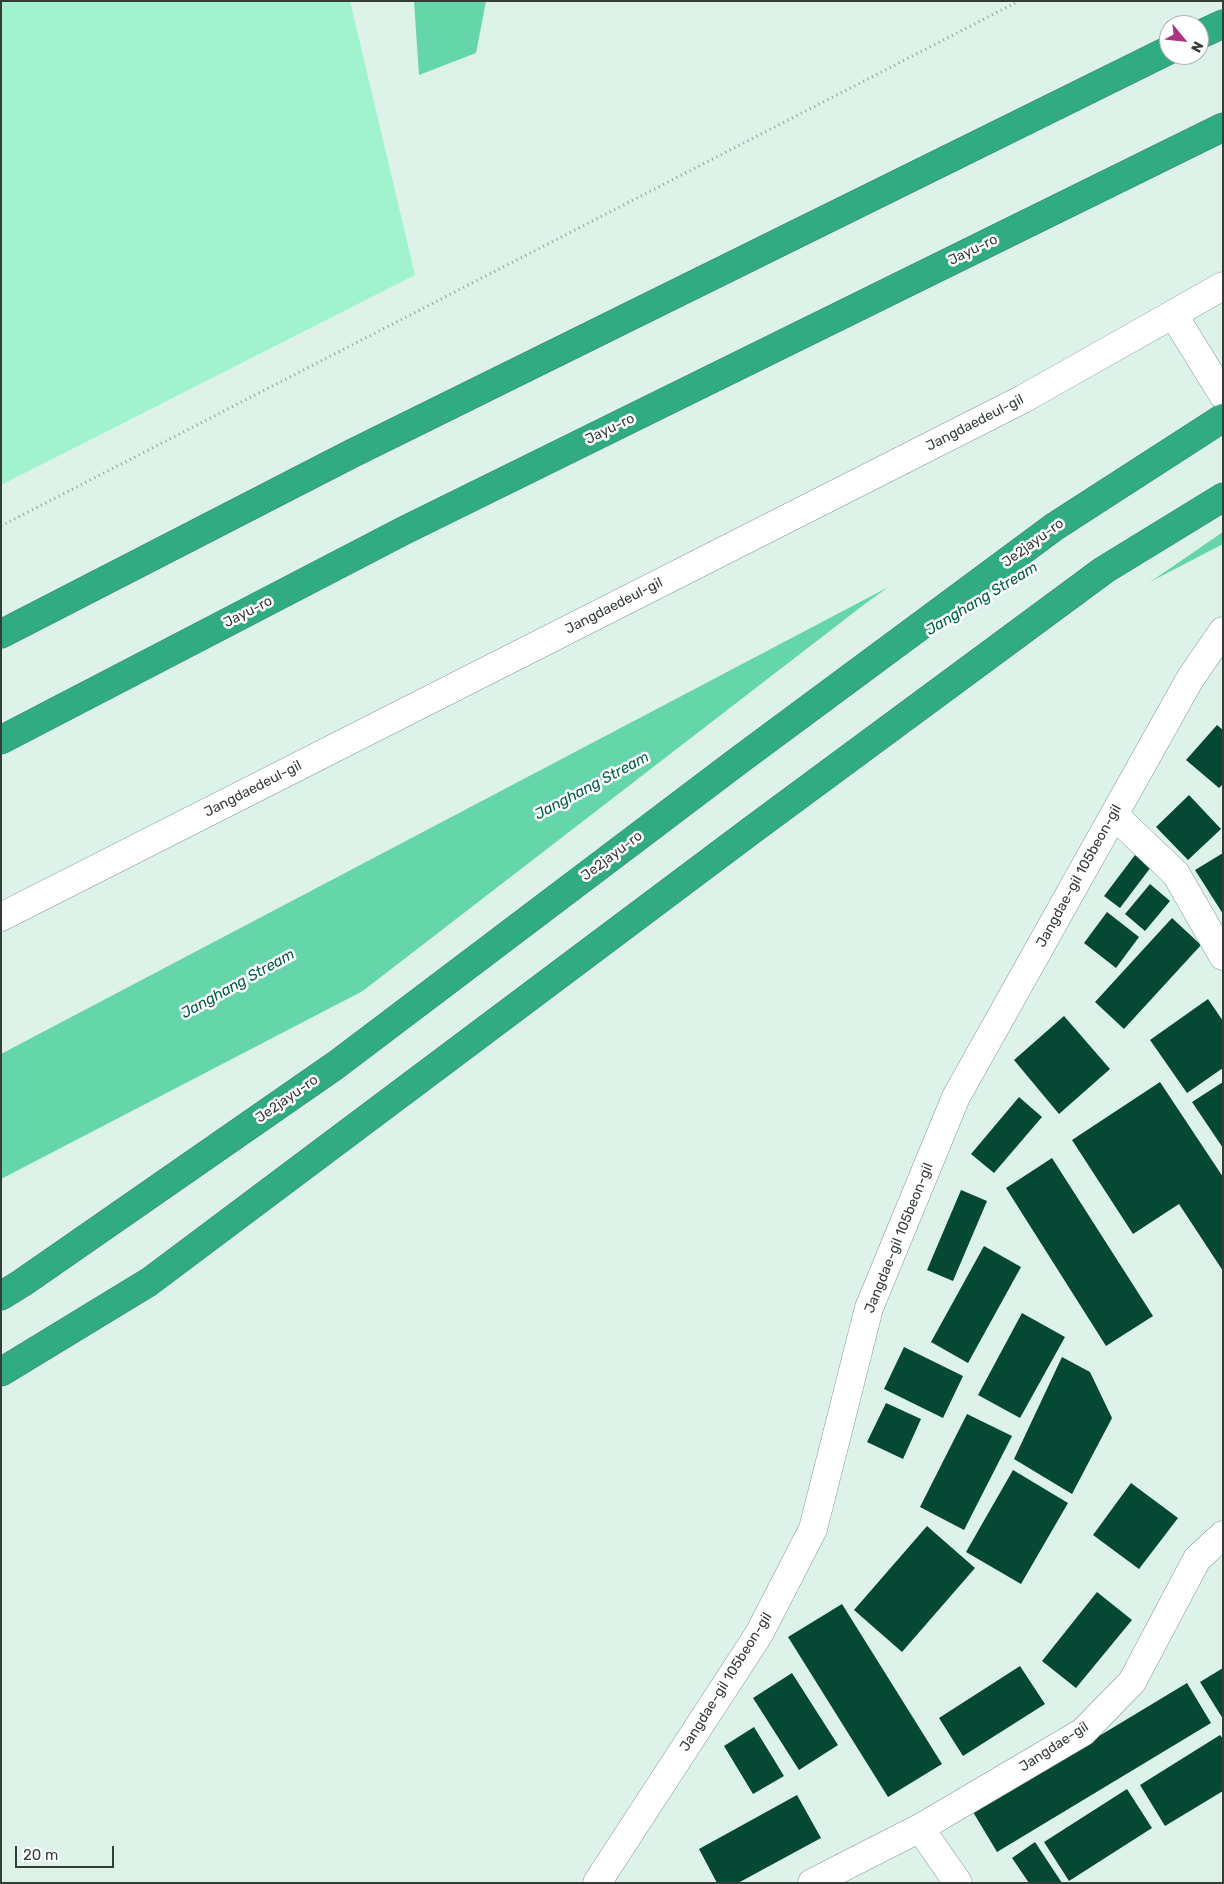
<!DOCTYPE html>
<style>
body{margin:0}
#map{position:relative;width:1224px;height:1884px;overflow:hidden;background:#ddf2e8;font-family:Rubik,sans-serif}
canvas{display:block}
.frame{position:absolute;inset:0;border:2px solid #353d39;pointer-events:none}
.north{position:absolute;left:1159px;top:15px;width:50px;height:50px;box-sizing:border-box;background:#fff;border:1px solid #aeb1b0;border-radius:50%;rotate:118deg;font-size:14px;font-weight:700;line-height:20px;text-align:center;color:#353d39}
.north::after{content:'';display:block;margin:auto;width:18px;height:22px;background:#af3282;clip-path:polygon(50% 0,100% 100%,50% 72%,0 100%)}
.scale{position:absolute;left:15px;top:1846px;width:99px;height:22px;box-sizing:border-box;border:2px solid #353d39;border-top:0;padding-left:6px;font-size:15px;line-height:18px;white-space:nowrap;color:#353d39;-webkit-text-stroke:4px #fff;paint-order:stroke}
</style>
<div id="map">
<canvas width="1224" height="1884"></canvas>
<div class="frame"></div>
<div class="north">N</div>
<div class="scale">20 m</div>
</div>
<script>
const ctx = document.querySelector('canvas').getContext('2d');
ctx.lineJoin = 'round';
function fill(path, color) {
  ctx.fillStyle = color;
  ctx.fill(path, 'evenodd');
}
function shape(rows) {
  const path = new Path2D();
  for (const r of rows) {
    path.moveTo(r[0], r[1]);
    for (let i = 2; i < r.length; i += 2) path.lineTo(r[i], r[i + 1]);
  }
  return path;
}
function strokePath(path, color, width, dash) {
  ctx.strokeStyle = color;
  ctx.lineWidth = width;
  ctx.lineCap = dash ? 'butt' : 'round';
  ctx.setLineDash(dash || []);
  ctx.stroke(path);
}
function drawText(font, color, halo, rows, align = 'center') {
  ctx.font = font + ' Rubik,sans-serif';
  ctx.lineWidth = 5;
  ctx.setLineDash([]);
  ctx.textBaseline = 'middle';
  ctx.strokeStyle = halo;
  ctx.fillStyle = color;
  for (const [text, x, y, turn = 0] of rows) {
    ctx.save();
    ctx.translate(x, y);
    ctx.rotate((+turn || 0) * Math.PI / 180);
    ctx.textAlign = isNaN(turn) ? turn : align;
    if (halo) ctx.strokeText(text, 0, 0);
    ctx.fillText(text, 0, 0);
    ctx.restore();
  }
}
fill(shape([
 [1,1,350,1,415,275,1,485]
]), '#a1f3d0');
fill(shape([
 [414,1,486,1,476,53,419,75],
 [1223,411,1223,544,1,1179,1,1054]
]), '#65d5aa');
fill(shape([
 [1223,408,1223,532,1134,593,351,1000,866,603,908,573]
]), '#ddf2e8');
fill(shape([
 [1217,725,1223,730,1223,784,1219,788,1186,760],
 [1189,795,1221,829,1188,860,1156,827],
 [1223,853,1223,914,1195,870],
 [1135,855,1151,867,1120,908,1104,896],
 [1150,884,1170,901,1145,931,1125,914],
 [1107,912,1139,937,1116,968,1084,943],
 [1172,918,1201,945,1124,1029,1095,1002],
 [1208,999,1223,1021,1223,1068,1187,1093,1150,1040],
 [1064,1016,1110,1069,1059,1114,1014,1060],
 [1160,1082,1223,1177,1223,1271,1179,1204,1133,1234,1072,1140],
 [1223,1082,1223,1148,1192,1102],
 [1019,1097,1042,1117,994,1173,971,1154],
 [1052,1158,1153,1316,1106,1346,1006,1188],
 [961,1190,987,1201,953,1281,927,1270],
 [984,1246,1021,1267,968,1363,931,1342],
 [1022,1313,1065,1337,1020,1418,978,1395],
 [904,1347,963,1376,943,1418,884,1389],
 [1062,1357,1090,1372,1112,1418,1072,1494,1014,1459],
 [886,1403,921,1419,903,1459,867,1442],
 [967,1414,1012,1436,964,1530,920,1507],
 [1013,1470,1068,1503,1021,1584,966,1552],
 [1131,1483,1178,1518,1139,1569,1093,1535],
 [927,1526,975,1568,902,1652,854,1610],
 [1097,1592,1132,1620,1076,1688,1042,1661],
 [842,1604,942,1764,888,1797,788,1637],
 [1020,1666,1045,1704,963,1756,939,1718],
 [1223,1668,1223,1719,1200,1682],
 [792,1673,838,1745,799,1770,753,1698],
 [1187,1683,1211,1723,997,1852,973,1812],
 [754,1727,784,1776,753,1794,724,1746],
 [1220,1735,1223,1739,1223,1791,1165,1826,1140,1785],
 [1127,1789,1152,1828,1069,1881,1044,1842],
 [797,1795,821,1838,738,1883,717,1883,699,1849],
 [1035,1842,1062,1883,1029,1883,1012,1858]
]), '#054934');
const minor = shape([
 [1173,314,1223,395],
 [1114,815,1176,874,1223,956],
 [1,917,1023,399,1223,286],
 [920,1828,958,1883],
 [597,1883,759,1634,813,1529,869,1308,956,1097,1190,679,1223,631],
 [812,1883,920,1828,1083,1732,1132,1682,1197,1559,1223,1535]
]);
const highway = shape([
 [1199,35,1223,24],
 [1,634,351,454,1169,50],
 [1,740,405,530,1223,127],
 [1,1296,22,1283,336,1065,738,761,1054,527,1223,418],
 [1,1372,149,1282,756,827,1104,570,1223,497]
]);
strokePath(minor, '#84978e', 29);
strokePath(highway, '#328468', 29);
strokePath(shape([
 [1,526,1019,1]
]), '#8f9e97', 3, [1, 4]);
strokePath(minor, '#fff', 28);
strokePath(highway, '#30ab82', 28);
drawText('14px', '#353d39', '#fff', [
 ["Jayu-ro",973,250,-26],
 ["Jangdaedeul-gil",975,423,-27],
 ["Jayu-ro",610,429,-26],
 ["Je2jayu-ro",1033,543,-36],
 ["Jangdaedeul-gil",614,606,-27],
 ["Jayu-ro",248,612,-27],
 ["Jangdaedeul-gil",253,789,-27],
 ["Je2jayu-ro",612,856,-37],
 ["Jangdae-gil 105beon-gil",1079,876,-61],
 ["Je2jayu-ro",287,1099,-35],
 ["Jangdae-gil 105beon-gil",899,1238,-68],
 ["Jangdae-gil 105beon-gil",726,1682,-58],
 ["Jangdae-gil",1054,1747,-33]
]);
drawText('italic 15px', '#026146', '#fff', [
 ["Janghang Stream",982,599,-31],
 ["Janghang Stream",592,786,-28],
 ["Janghang Stream",238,984,-29]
]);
</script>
